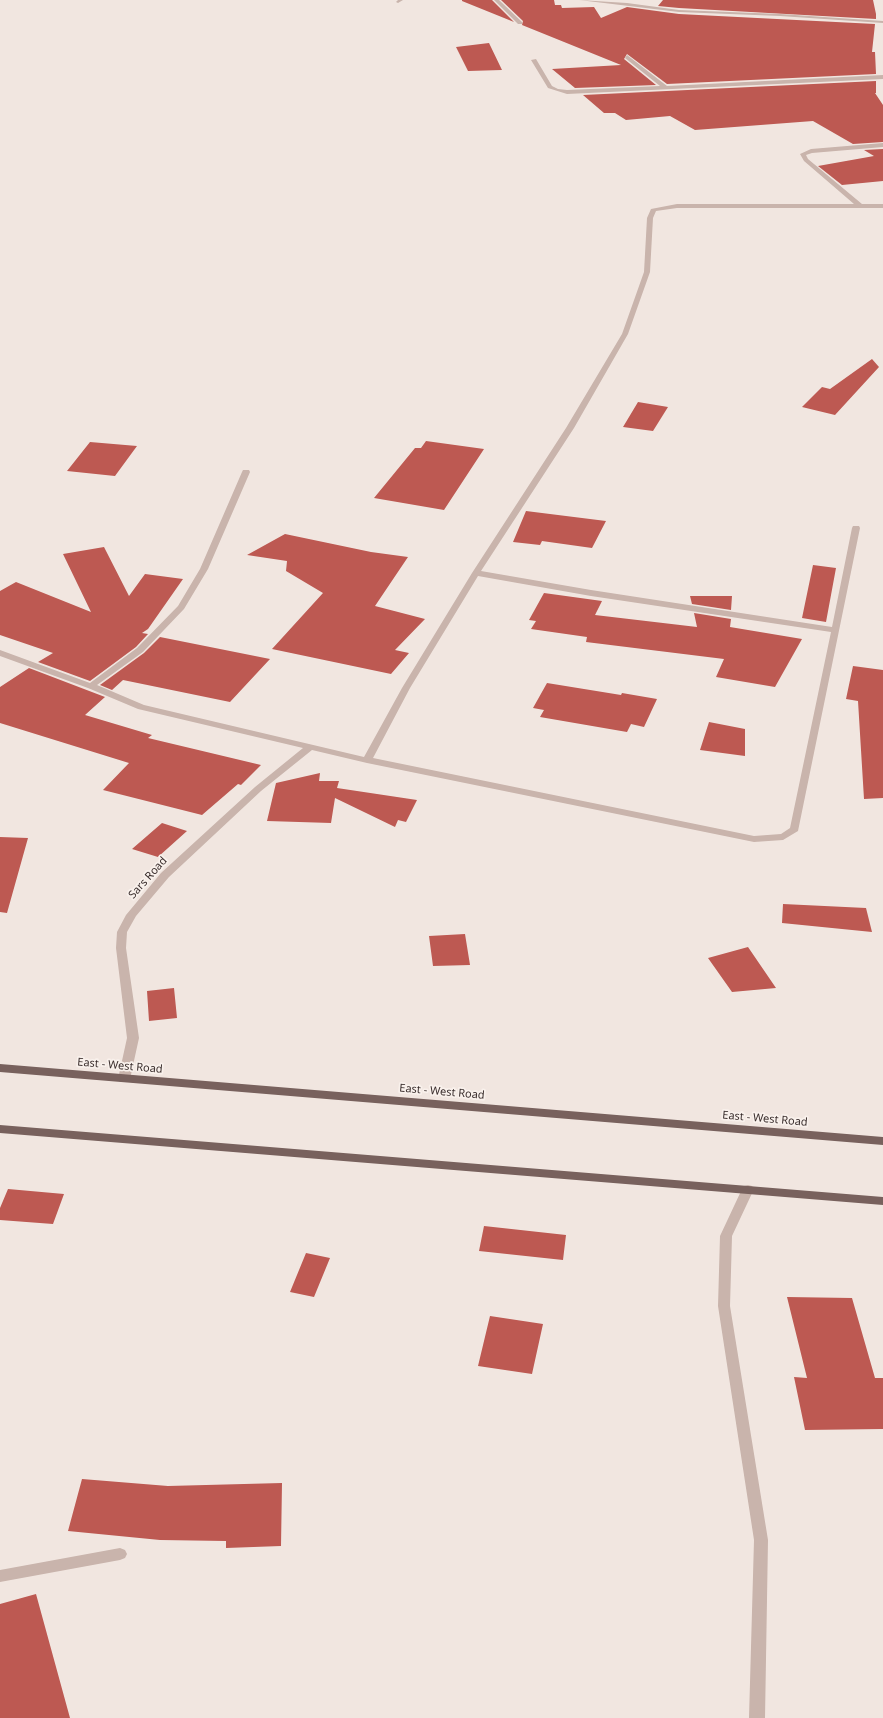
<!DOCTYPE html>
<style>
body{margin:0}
canvas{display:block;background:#f1e6e0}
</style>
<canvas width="883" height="1718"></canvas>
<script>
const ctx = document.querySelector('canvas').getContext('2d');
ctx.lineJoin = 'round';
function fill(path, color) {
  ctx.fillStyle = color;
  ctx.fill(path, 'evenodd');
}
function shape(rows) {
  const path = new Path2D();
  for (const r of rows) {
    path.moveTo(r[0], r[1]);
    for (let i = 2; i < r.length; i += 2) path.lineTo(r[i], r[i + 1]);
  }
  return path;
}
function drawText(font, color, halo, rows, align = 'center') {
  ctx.font = font + ' "Noto Sans",sans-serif';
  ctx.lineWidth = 3.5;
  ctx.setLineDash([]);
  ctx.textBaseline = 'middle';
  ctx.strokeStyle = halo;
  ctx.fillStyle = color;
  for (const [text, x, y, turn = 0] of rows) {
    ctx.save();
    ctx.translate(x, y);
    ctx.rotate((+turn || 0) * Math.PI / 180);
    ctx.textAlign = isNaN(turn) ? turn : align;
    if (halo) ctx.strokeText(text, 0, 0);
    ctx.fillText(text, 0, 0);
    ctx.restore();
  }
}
fill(shape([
 [462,0,492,0,514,22,462,1],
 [501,0,554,0,555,5,561,5,562,8,594,7,601,18,627,7,679,14,875,24,872,52,875,52,876,74,667,84,627,54,624,59,656,85,575,88,552,69,621,65,522,25,523,21],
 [663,0,873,0,876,14,876,19,679,8,658,6],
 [489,43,502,70,468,71,456,47],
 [876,81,876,93,875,93,883,105,883,142,853,144,813,121,695,130,670,116,626,120,615,113,604,113,583,95],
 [883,149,883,181,842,185,818,166,874,156,864,150],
 [872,359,879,367,835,415,802,407,822,387,830,389],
 [638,402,668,407,653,431,623,427],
 [426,441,484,449,444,510,374,498,415,448,421,448],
 [90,442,137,446,115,476,67,471],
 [526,511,606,521,592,548,542,541,540,545,513,542],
 [285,534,371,552,408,557,375,606,425,619,395,650,409,653,391,674,272,649,323,593,286,571,287,561,247,555],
 [104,547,129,596,145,574,183,579,148,629,142,633,148,634,136,647,90,681,38,662,53,653,0,635,0,591,16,582,91,612,63,554],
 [813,565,836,568,826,622,802,618],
 [544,593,602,601,595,615,697,627,694,613,731,619,730,627,802,639,775,687,716,677,724,659,586,642,587,637,531,629,536,621,529,620],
 [690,596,732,596,731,610,692,604],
 [160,637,270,659,230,702,123,680,112,690,100,685,144,653],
 [853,666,883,670,883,798,864,799,858,701,846,699],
 [29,668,105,697,85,715,152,735,148,738,261,765,241,785,238,784,202,815,103,790,129,763,0,723,0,687],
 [547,683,621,695,622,693,657,699,644,727,631,724,627,732,540,717,544,710,533,708],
 [709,722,745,729,745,756,700,750],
 [320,773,319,781,339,781,337,788,417,800,406,822,398,820,395,827,335,798,331,823,267,821,276,783],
 [162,823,187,831,158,857,132,849],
 [0,837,28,838,7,913,0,912],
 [783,904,866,908,872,932,782,923],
 [465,934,470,965,433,966,429,936],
 [748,947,776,988,732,992,708,958],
 [174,988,177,1018,149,1021,147,991],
 [8,1189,64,1194,53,1224,0,1220,0,1208],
 [484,1226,566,1235,563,1260,479,1251],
 [306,1253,330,1258,314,1297,290,1292],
 [787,1297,852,1298,875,1378,883,1378,883,1429,805,1430,794,1377,807,1378],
 [490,1316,543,1324,532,1374,478,1366],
 [82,1479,168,1486,282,1483,281,1546,226,1548,226,1541,160,1540,68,1531],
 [36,1594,70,1718,0,1718,0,1604]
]), '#bd5952');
fill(shape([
 [398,0,403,0,398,3,396,2,398,0],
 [494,0,499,0,522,22,522,24,518,24,494,0],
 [579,0,627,3,679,10,780,14,883,21,883,23,780,16,679,12,579,0],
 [627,55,667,86,883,75,883,79,567,94,548,88,531,60,536,59,552,86,558,89,567,90,660,86,625,58,627,55],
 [883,143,883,147,812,153,806,155,808,159,862,204,883,204,883,208,677,208,656,211,653,218,650,272,628,334,574,428,481,571,591,590,832,627,852,528,853,526,859,526,860,528,798,831,783,840,754,842,367,763,312,750,261,791,169,877,136,916,127,932,126,948,139,1038,130,1079,128,1082,120,1082,118,1079,127,1038,116,948,117,932,126,915,161,873,255,787,303,748,138,709,88,688,0,656,0,650,90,683,137,648,178,606,200,569,242,472,243,470,249,470,250,472,208,569,184,609,143,652,97,685,144,705,364,757,402,688,472,573,566,428,622,334,644,272,647,218,651,209,677,204,854,204,804,161,800,154,811,149,883,143],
 [478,576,591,596,831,632,790,828,781,834,754,836,373,758,410,688,478,576],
 [748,1185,752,1186,754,1189,732,1236,730,1306,768,1540,765,1718,749,1718,754,1540,718,1306,720,1236,742,1189,744,1186,748,1185],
 [120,1548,125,1550,127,1554,125,1558,120,1560,0,1582,0,1570,120,1548]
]), '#c9b4ac');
fill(shape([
 [0,1064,883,1137,883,1145,0,1072,0,1064],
 [0,1125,883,1197,883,1205,0,1133,0,1125]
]), '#78615d');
drawText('11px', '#382c2b', '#f9f1ec', [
 ["Sars Road",148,878,-48],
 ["East - West Road",120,1066,5],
 ["East - West Road",442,1092,5],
 ["East - West Road",765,1119,5]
]);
</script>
